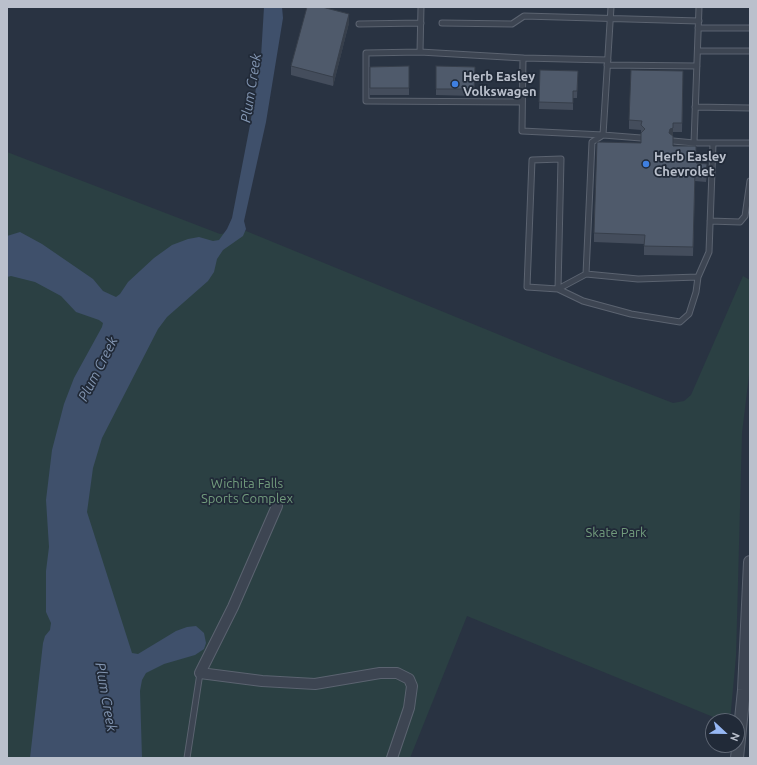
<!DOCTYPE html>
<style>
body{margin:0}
#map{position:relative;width:757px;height:765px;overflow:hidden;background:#293342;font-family:Ubuntu,sans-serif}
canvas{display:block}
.frame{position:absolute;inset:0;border:8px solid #bac0cc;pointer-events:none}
.north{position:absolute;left:705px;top:713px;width:40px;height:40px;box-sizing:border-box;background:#212a38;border:1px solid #5e6673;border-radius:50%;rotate:112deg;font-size:11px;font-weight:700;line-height:16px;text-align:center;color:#bac0cc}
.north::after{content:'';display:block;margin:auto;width:14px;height:18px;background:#97b8f4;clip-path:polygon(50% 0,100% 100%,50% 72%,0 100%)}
</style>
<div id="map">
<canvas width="757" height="765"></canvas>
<div class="frame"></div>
<div class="north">N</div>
</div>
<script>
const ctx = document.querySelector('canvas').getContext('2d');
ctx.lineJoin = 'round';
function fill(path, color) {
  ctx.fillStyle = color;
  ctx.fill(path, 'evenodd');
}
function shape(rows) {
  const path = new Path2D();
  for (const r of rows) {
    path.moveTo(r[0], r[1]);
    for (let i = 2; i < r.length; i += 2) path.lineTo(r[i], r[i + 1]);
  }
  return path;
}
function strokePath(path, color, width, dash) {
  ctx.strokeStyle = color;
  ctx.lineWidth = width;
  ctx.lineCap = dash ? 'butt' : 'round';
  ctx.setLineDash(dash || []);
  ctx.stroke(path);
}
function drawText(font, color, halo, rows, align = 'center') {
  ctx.font = font + ' Ubuntu,sans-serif';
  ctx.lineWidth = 3.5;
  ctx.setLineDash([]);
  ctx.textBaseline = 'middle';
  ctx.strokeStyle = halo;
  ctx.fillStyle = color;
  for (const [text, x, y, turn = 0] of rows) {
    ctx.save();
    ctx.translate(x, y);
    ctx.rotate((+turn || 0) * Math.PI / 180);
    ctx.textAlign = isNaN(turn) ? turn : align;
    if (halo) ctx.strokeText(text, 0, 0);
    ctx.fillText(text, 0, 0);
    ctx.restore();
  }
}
fill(shape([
 [7,152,220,234,246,231,551,356,673,403,684,401,691,395,743,276,750,280,750,367,742,433,736,656,730,721,723,721,467,616,410,758,7,758]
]), '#2b4043');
fill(shape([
 [264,7,282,7,283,18,266,122,244,221,246,229,243,236,223,250,217,259,214,272,208,281,167,317,158,329,102,438,93,468,87,512,132,653,138,654,176,631,187,627,196,626,204,633,206,643,204,649,195,655,164,664,146,673,142,680,140,691,142,758,30,758,43,643,45,636,50,630,51,623,46,612,46,571,49,547,46,500,52,450,64,404,74,378,102,327,103,323,99,320,76,312,61,296,35,282,11,276,7,277,7,236,20,232,42,244,93,279,103,291,116,297,120,294,128,282,154,258,172,245,188,239,199,237,213,241,219,240,227,229,232,218,250,125,261,57]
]), '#3f506b');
const service = shape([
 [421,7,420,52,366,53,366,101,522,102],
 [611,7,603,135,641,138],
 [699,7,694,143,750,143],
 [442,23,512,24,524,16,699,21],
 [359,24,421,23],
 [698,28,750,28],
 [698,51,750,51],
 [420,52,523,58],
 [607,65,697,66],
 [695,107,750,108],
 [603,135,592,142,586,274,638,279,698,277,709,252,713,144],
 [603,135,522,131,523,58,608,60],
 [673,141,694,143],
 [710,221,740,222,745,216,750,181],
 [586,274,558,289,561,159,532,160,527,287,558,289,583,301,631,314,680,322,689,314,696,292,698,277],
 [187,758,200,673]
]);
const minor = shape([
 [277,506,233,607,200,673,262,681,315,684,380,673,397,673,409,679,412,686,409,708,392,758]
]);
const tertiary = shape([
 [737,758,744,690,750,562]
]);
strokePath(service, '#5b6370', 7);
strokePath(minor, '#5b6370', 12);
strokePath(tertiary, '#5b6370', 14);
strokePath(service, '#3d4552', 5);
strokePath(minor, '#3d4552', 10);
strokePath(tertiary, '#3d4552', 12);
fill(shape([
 [349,23,333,86,291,75,291,66],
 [409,66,409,95,370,95,370,67],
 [436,66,475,67,474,96,436,95],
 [540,70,578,71,577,98,573,98,573,110,539,109],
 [683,80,682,132,673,132,673,146,696,163,707,173,706,182,695,181,693,256,644,255,644,244,594,242,594,233,641,143,641,130,629,129,629,120]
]), '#444d5c');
fill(shape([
 [349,14,349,23,333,86,333,77],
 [673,123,673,155,669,133,670,129]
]), '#373f4b');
const building = shape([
 [307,7,322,7,349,14,333,77,291,66,307,7],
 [409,66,409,88,370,88,370,67,409,66],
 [436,66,475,67,474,89,436,89,436,66],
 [540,70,578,71,577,91,573,91,573,103,539,102,540,70],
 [631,70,683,71,682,123,673,123,673,128,670,129,669,133,673,136,673,146,696,146,696,163,707,164,706,173,695,172,693,247,644,246,645,235,594,233,597,142,641,143,641,133,645,129,641,125,642,121,629,120,631,70]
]);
fill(building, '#4f5a6b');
strokePath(building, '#373f4b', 1);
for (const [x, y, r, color] of [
 [455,84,4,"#3f7fe0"],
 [646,164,4,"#3f7fe0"]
]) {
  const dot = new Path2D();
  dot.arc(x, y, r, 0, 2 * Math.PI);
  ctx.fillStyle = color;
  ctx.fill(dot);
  strokePath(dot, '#212a38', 1.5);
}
drawText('bold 13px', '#bac0cc', '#212a38', [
 ["Herb Easley",463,77],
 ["Volkswagen",463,92],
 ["Herb Easley",654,157],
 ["Chevrolet",654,172]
], 'left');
drawText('13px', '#729c7d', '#212a38', [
 ["Wichita Falls",247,484],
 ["Sports Complex",247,499],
 ["Skate Park",616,533]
]);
drawText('italic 14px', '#8396b2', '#212a38', [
 ["Plum Creek",251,88,-81],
 ["Plum Creek",98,369,-63],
 ["Plum Creek",106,697,80]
]);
</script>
